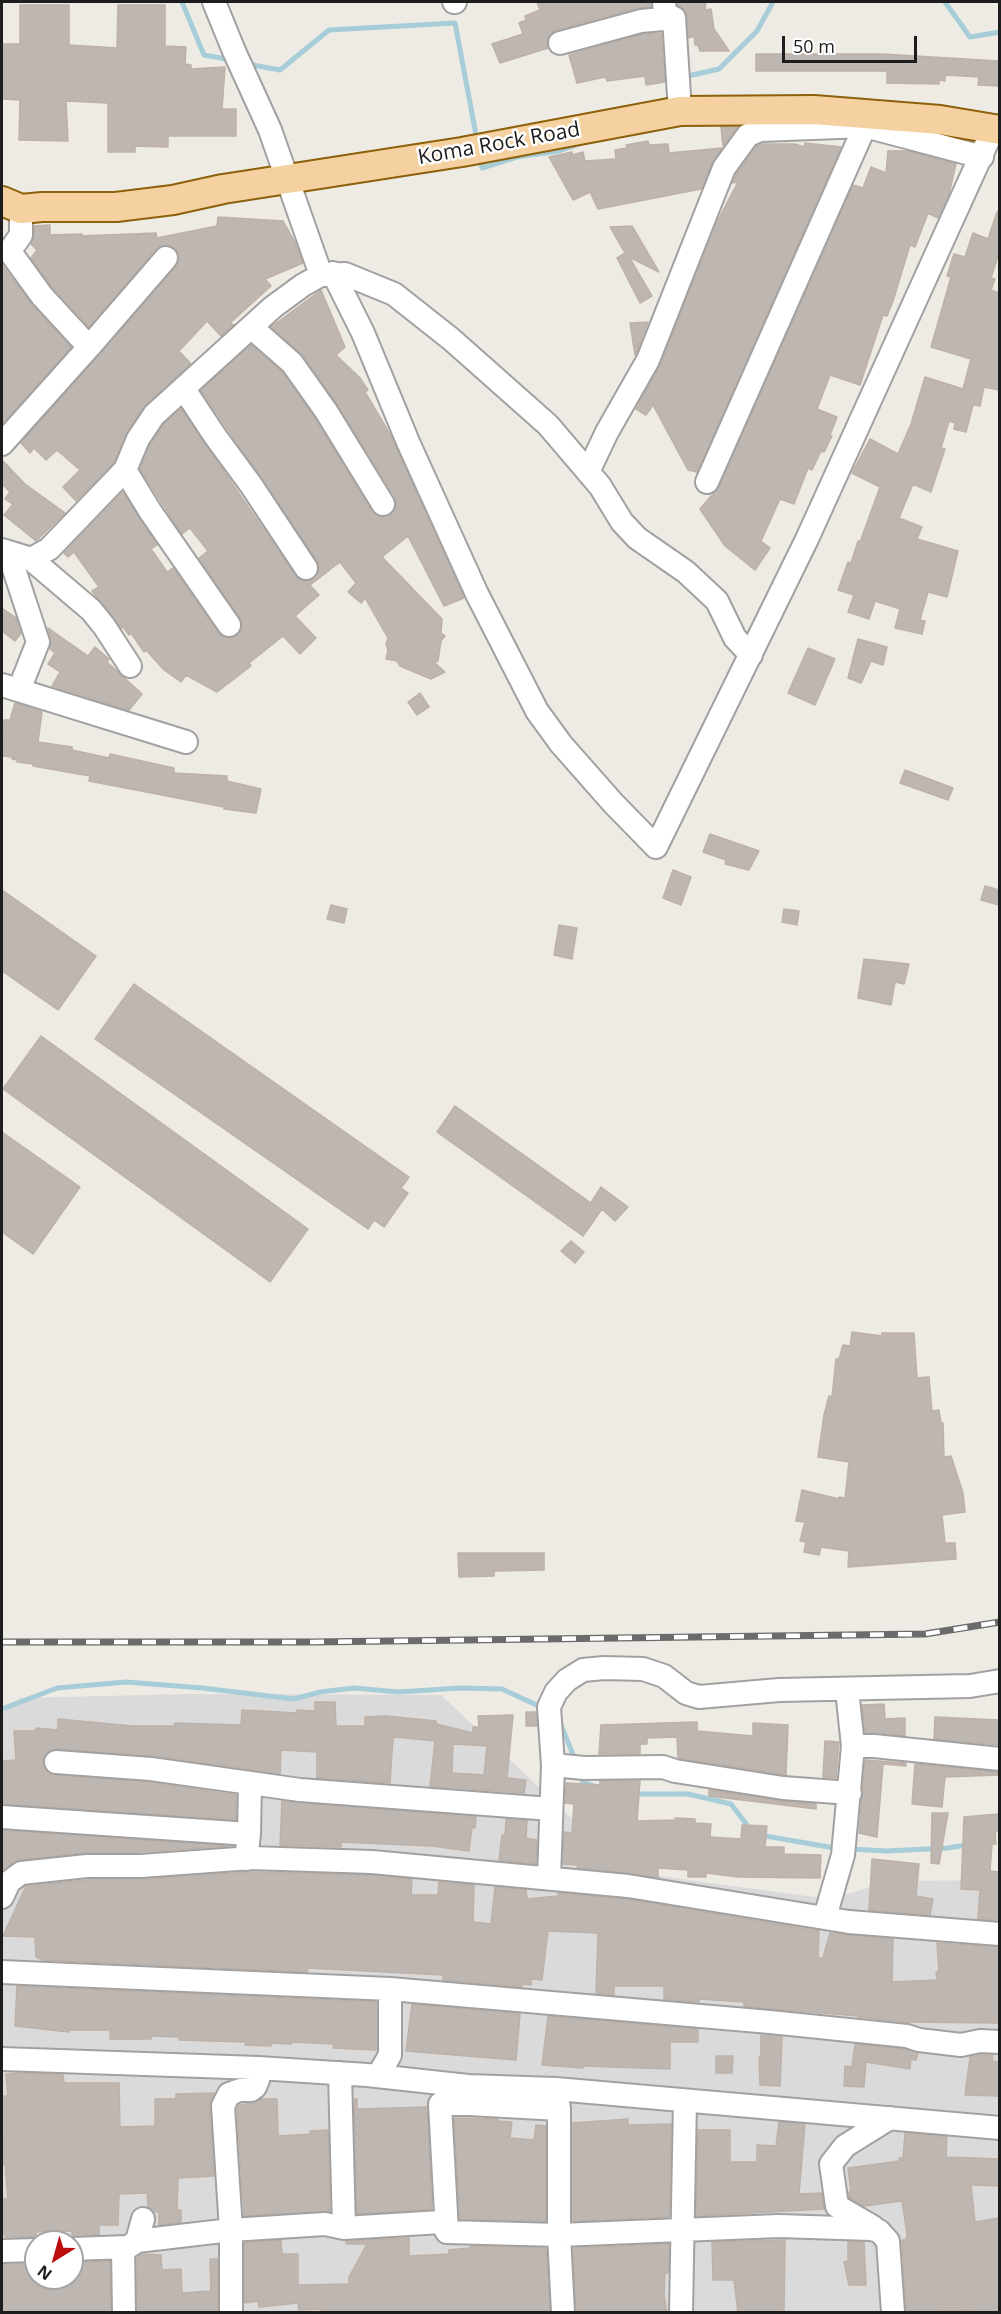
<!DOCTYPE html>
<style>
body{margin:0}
#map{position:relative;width:1001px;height:2314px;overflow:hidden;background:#eeeae4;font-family:"Open Sans",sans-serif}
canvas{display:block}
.frame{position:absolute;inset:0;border:3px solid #1d1d1d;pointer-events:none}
.north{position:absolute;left:24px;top:2230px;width:60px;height:60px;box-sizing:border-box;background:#fff;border:2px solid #a5a5a5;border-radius:50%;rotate:217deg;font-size:16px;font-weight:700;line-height:24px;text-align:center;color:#1d1d1d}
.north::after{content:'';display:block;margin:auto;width:21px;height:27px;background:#bd0e0e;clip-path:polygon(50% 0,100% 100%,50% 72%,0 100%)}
.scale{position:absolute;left:782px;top:36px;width:135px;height:27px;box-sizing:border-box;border:3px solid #1d1d1d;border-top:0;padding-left:8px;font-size:18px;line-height:21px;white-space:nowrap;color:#1d1d1d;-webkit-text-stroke:4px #fff;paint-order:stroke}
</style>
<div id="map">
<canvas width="1001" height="2314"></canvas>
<div class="frame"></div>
<div class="north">N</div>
<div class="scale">50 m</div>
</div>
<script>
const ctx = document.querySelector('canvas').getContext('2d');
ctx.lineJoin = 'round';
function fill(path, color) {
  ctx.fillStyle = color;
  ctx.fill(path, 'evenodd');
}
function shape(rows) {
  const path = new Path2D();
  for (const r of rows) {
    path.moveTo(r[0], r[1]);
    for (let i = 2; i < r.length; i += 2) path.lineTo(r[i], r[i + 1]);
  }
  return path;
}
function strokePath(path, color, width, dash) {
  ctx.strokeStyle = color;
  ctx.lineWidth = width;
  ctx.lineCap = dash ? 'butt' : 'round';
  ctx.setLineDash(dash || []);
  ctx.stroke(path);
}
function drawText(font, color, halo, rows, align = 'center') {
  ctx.font = font + ' "Open Sans",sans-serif';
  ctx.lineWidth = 5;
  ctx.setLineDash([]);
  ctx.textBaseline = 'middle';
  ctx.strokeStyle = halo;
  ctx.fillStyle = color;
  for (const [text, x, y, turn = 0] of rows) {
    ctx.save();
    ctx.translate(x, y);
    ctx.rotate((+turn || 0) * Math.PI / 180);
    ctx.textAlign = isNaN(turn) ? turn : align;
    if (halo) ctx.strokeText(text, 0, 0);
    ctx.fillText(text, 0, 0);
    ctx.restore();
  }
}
fill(shape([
 [187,1694,441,1695,629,1872,814,1897,852,1893,878,1884,902,1881,999,1880,999,2312,2,2312,2,1713,20,1698],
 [36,2242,72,2242,72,2278,36,2278]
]), '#dbdada');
strokePath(shape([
 [182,2,204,55,232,60],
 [945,2,970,37,1000,32],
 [247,64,280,70,329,30,455,23,477,140],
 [683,77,719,69,757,31,773,2],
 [480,158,482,168,517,157,559,151,582,143],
 [2,1709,57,1688,126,1682,202,1688,294,1699,320,1692,354,1688,398,1692,461,1688,502,1689,543,1708],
 [559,1720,576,1762],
 [580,1774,583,1782,597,1787],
 [632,1794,688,1794,731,1804,750,1829],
 [760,1835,840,1849],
 [849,1849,887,1851,947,1848,968,1845]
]), '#a7cdd8', 5);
const building = shape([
 [537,2,651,2,651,7,637,8,556,30,551,33,547,39,548,48,500,63,492,44,523,34,519,23,526,20,525,16,540,10,537,2],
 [678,2,706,2,705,10,711,9,714,29,729,51,700,51,698,45,695,45,694,36,689,38,687,16,685,10,678,5,678,2],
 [20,5,69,5,69,45,117,48,118,5,165,5,165,46,186,47,185,64,191,65,191,69,225,67,222,109,236,109,236,136,168,136,168,147,135,146,135,152,108,152,108,103,66,101,68,141,19,140,20,100,2,99,2,44,20,44,20,5],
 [661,33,665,82,646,85,645,76,607,81,605,77,577,83,569,55,643,34,661,33],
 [756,54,882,54,999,61,999,86,978,85,979,77,945,75,945,81,939,80,939,84,887,83,887,71,756,71,756,54],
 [721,127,737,127,723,146,721,127],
 [648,141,649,145,668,144,669,153,722,148,712,163,701,189,598,209,590,192,573,200,549,157,572,152,572,155,583,152,585,161,616,159,615,150,627,148,626,145,648,141],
 [805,143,841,147,697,472,688,470,653,405,646,415,636,409,660,365,718,220,738,182,732,183,736,175,757,146,762,144,795,144,804,147,805,143],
 [888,151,908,151,956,164,949,194,938,218,928,213,915,247,910,245,893,301,887,316,883,315,860,385,830,375,817,409,837,417,830,435,832,436,824,452,821,451,812,470,808,468,794,504,780,499,761,541,770,548,755,570,725,546,700,509,719,487,853,185,863,188,871,167,886,173,888,151],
 [997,212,999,212,999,253,991,278,995,279,991,290,999,293,999,390,984,387,980,406,973,405,966,432,954,429,955,423,949,421,941,448,945,449,931,492,913,484,899,518,922,527,917,539,958,551,947,597,928,592,920,620,925,621,922,634,895,628,900,609,875,601,869,619,848,612,854,595,838,590,848,562,851,563,858,541,860,542,880,487,852,473,870,439,898,454,911,424,925,377,963,389,971,359,931,347,951,277,947,276,954,254,965,257,973,233,988,239,997,212],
 [218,217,283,221,295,242,303,263,265,279,271,286,230,323,234,325,221,336,207,321,179,351,191,364,143,407,126,434,114,462,76,501,63,487,80,470,57,450,46,460,34,448,30,453,21,443,176,267,179,261,179,254,175,248,169,245,162,245,156,249,89,327,52,287,31,258,37,250,31,244,34,236,34,226,50,225,50,235,82,234,80,236,156,233,157,238,217,226,218,217],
 [632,226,659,272,629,257,652,296,640,303,617,258,625,253,610,227,632,226],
 [2,265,32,305,71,347,2,424,2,265],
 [321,290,345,347,336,355,360,378,368,390,365,392,391,436,464,598,444,606,408,536,382,557,442,619,441,633,445,636,441,641,438,661,435,663,445,672,431,679,400,666,397,661,386,659,388,650,386,644,388,638,365,598,361,603,348,592,356,583,340,562,310,585,319,595,295,616,316,638,300,654,283,636,249,663,251,666,217,692,186,675,181,682,164,670,146,650,144,652,131,633,129,635,123,627,121,628,92,591,99,587,74,552,68,557,64,553,123,492,157,545,151,549,167,572,173,568,218,633,223,637,230,638,236,636,241,631,242,624,240,617,199,558,208,551,190,528,182,534,140,469,150,445,164,424,181,409,295,575,299,580,306,581,314,579,319,568,317,561,201,390,251,345,282,372,315,418,372,512,383,517,391,515,396,504,395,497,337,404,303,355,271,327,321,290],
 [648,322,636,354,635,355,630,323,648,322],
 [2,460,25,484,65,513,36,541,4,515,13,504,5,499,10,492,2,484,2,460],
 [2,608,16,618,21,633,15,641,2,631,2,608],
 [48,628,88,656,95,647,109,659,107,662,142,694,129,710,52,686,60,672,48,664,55,653,50,649,51,639,48,628],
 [858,639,887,647,883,665,871,661,861,683,848,678,858,639],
 [808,648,835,659,815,705,788,693,808,648],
 [420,693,429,707,417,715,408,702,420,693],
 [15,703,42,712,38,742,72,747,72,750,109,758,110,754,174,768,174,773,227,776,227,781,261,789,256,813,224,809,224,807,89,781,90,776,33,766,33,764,17,762,17,760,12,759,12,757,2,756,2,729,3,729,4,720,10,720,15,703],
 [905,770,953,788,948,800,900,783,905,770],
 [710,834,759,851,749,870,725,864,726,860,703,852,710,834],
 [673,870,691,877,681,905,663,898,673,870],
 [985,886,999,890,999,905,981,900,985,886],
 [2,890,96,956,58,1010,2,971,2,890],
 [331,905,347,909,344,923,327,919,331,905],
 [784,909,799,911,797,925,782,922,784,909],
 [559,925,577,928,572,959,554,955,559,925],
 [864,959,909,964,904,984,895,982,891,1005,858,998,864,959],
 [134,984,409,1177,401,1188,408,1193,384,1227,374,1220,368,1229,95,1039,134,984],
 [41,1036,308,1229,270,1282,3,1089,41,1036],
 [455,1106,591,1203,601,1187,628,1207,615,1221,602,1209,583,1236,437,1132,455,1106],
 [2,1132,80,1187,33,1254,2,1232,2,1132],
 [571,1241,584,1252,575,1263,561,1251,571,1241],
 [852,1332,882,1336,882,1333,914,1333,917,1378,929,1377,932,1411,939,1410,941,1423,943,1423,944,1457,951,1456,963,1493,965,1512,942,1515,945,1543,955,1543,956,1559,848,1567,849,1551,821,1547,819,1555,804,1552,806,1542,800,1541,805,1522,796,1521,802,1490,839,1499,839,1497,845,1498,849,1462,818,1457,824,1415,829,1396,832,1397,836,1359,839,1359,843,1345,850,1346,852,1332],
 [458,1553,544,1553,544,1570,494,1571,494,1576,459,1577,458,1553],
 [315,1702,335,1702,336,1726,365,1726,365,1717,386,1716,436,1721,436,1724,473,1733,473,1727,479,1727,478,1716,513,1715,507,1778,526,1780,524,1793,430,1786,435,1741,395,1737,393,1738,390,1783,317,1778,317,1752,281,1750,280,1774,153,1756,57,1749,50,1750,43,1760,44,1768,49,1773,55,1775,150,1782,236,1795,236,1820,2,1804,2,1761,16,1760,14,1731,36,1731,36,1728,58,1730,58,1719,133,1726,174,1726,175,1723,241,1725,242,1710,297,1713,297,1710,315,1711,315,1702],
 [453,1744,487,1746,484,1775,452,1773,453,1744],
 [884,1704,885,1719,905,1718,905,1736,865,1732,862,1705,884,1704],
 [526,1712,536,1712,537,1726,526,1726,526,1712],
 [935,1717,999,1720,999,1745,934,1739,935,1717],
 [697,1722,697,1731,753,1736,753,1723,788,1725,786,1775,678,1758,677,1737,647,1738,647,1744,640,1744,640,1754,599,1754,601,1725,697,1722],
 [825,1741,839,1742,836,1778,823,1777,825,1741],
 [865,1760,906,1763,906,1766,883,1764,877,1837,859,1833,865,1760],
 [915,1764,999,1772,999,1775,945,1777,942,1807,912,1804,915,1764],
 [600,1781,640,1781,637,1821,675,1820,675,1818,695,1819,695,1823,711,1824,710,1837,741,1839,742,1825,767,1826,765,1847,784,1847,784,1854,821,1855,820,1878,738,1877,706,1873,706,1877,688,1877,688,1870,658,1868,658,1877,577,1868,578,1865,563,1864,564,1832,572,1833,574,1804,565,1803,566,1783,600,1785,600,1781],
 [709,1790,781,1801,816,1804,816,1809,709,1796,709,1790],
 [282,1801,476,1817,475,1828,472,1827,469,1851,432,1846,341,1842,341,1847,280,1845,282,1801],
 [932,1813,948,1813,939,1864,931,1863,932,1813],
 [999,1814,999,1831,995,1832,996,1844,992,1844,990,1871,999,1872,999,1920,978,1919,980,1890,961,1889,964,1817,999,1814],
 [506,1819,527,1821,526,1838,537,1840,536,1864,499,1860,502,1835,505,1835,506,1819],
 [2,1830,228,1846,141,1852,86,1853,20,1860,2,1869,2,1830],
 [872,1859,919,1864,916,1896,933,1899,930,1915,869,1910,872,1859],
 [251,1872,371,1875,412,1879,411,1895,438,1895,439,1882,474,1885,473,1922,491,1924,495,1887,526,1890,527,1899,558,1896,558,1893,626,1899,819,1931,818,1958,823,1958,830,1933,893,1939,892,1982,937,1980,936,1972,939,1972,937,1943,999,1947,998,2023,906,2022,858,2017,858,2016,751,2007,744,2006,744,2002,699,1999,699,2002,664,1999,664,1986,614,1986,614,1995,596,1993,598,1933,548,1931,542,1980,531,1979,531,1985,522,1984,522,1987,443,1980,443,1975,308,1968,307,1972,42,1960,36,1957,35,1937,3,1936,26,1886,88,1880,142,1879,251,1872],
 [17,1986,376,2002,376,2050,333,2048,334,2044,291,2042,291,2044,271,2043,271,2046,245,2045,246,2042,179,2040,179,2037,151,2036,151,2039,110,2039,110,2030,69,2030,69,2032,15,2026,17,1986],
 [412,2004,520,2014,516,2060,406,2051,412,2004],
 [548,2016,698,2029,698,2042,670,2042,670,2069,583,2066,583,2068,542,2065,548,2016],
 [761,2035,782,2037,780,2086,760,2085,759,2057,761,2057,761,2035],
 [855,2044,904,2049,918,2053,916,2060,911,2059,910,2069,866,2062,864,2087,844,2086,845,2066,852,2067,855,2044],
 [981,2055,993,2055,992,2061,999,2062,999,2096,965,2095,970,2057,981,2055],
 [716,2056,733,2056,732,2073,716,2073,716,2056],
 [25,2073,63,2075,64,2083,119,2083,120,2127,155,2126,155,2099,176,2099,176,2094,214,2093,210,2107,214,2176,178,2178,177,2210,181,2210,181,2222,159,2225,159,2212,154,2212,148,2207,147,2193,119,2194,118,2225,99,2225,99,2235,72,2235,72,2231,36,2232,36,2237,5,2237,5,2234,2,2234,2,2199,8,2199,5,2164,2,2164,2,2137,4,2136,4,2096,8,2096,6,2074,25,2073],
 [261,2099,277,2099,278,2136,310,2134,310,2131,328,2130,330,2211,244,2216,237,2109,239,2105,252,2103,261,2099],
 [354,2099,357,2099,357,2109,427,2107,432,2209,357,2214,354,2099],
 [454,2118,498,2119,498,2121,512,2122,510,2138,534,2140,536,2125,546,2126,546,2221,460,2219,454,2118],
 [628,2119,628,2125,671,2124,669,2217,573,2221,573,2123,628,2119],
 [779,2122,805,2124,799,2194,822,2193,824,2209,696,2216,698,2130,730,2130,730,2162,757,2162,757,2145,776,2146,779,2122],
 [905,2133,947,2137,946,2157,999,2159,999,2186,971,2185,975,2222,999,2218,999,2313,971,2313,971,2310,906,2313,902,2240,906,2240,907,2234,902,2201,864,2206,849,2198,849,2192,851,2192,848,2168,900,2161,899,2158,903,2158,905,2133],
 [409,2238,409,2256,449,2254,449,2250,470,2248,470,2246,546,2248,550,2313,321,2313,321,2309,299,2310,298,2303,259,2307,258,2301,244,2303,244,2243,281,2240,282,2254,298,2254,298,2285,349,2284,349,2277,367,2244,346,2244,346,2241,409,2238],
 [785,2240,784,2313,738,2313,734,2280,713,2280,712,2242,785,2240],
 [848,2242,864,2242,866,2285,849,2285,844,2262,848,2261,848,2242],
 [669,2244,668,2273,665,2273,664,2295,667,2313,576,2313,573,2248,669,2244],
 [142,2254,161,2255,162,2270,181,2269,182,2293,211,2291,210,2259,218,2259,218,2313,137,2313,137,2257,142,2254],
 [110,2261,111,2313,2,2313,2,2264,36,2264,36,2278,72,2278,72,2262,110,2261]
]);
fill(building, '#beb6b0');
strokePath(building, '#beb1a7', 1.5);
const minor = shape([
 [214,2,234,51,270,130,321,275],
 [454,2,455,2],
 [664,2,665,14,674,18,680,111],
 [560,43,641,21,674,18],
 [333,273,363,333,408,442,477,594,537,711,561,744,613,803,656,847,807,539,994,127],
 [251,327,292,363,326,411,383,504],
 [89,347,166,258],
 [184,389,215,436,251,485,306,568],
 [2,444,89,347,42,296,13,256,11,249,21,235,21,209],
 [125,470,150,511,229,625],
 [588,472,607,432,648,360,724,168,748,135,760,130,865,126,982,157],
 [707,482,865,126,872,116],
 [2,550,31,559,49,549,125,470,138,439,154,415,273,307,303,285,321,275,345,274,394,294,451,339,548,425,600,486,622,522,637,538,686,572,717,601,735,638,751,655],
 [9,554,38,642,19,690],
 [31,559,91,610,104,626,130,666],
 [2,685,186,742],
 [847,1690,853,1746],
 [56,1762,151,1769,300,1790,551,1809],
 [553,1765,584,1768,663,1767,675,1771,783,1788,850,1793],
 [2,1817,249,1834,246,1859],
 [249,1834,250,1783],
 [549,1878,553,1765,549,1707,556,1692,567,1680,583,1670,604,1668,643,1669,664,1676,686,1693,699,1697,779,1690,970,1686,1000,1681],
 [2,1897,9,1882,21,1873,87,1866,141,1866,251,1858,372,1862,628,1886,849,1922,1000,1934],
 [825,1917,843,1855,853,1746,874,1746,1000,1759],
 [2,1972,390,1989,770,2022,907,2036,919,2040,961,2045,980,2041,1000,2042],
 [2,2059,258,2068,367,2075,468,2086,556,2089,1000,2128],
 [340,2073,344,2228],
 [378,2076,390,2055,390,1989],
 [557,2096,559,2109,559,2235,563,2312],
 [873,2227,837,2206,831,2164,845,2146,890,2118],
 [447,2232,440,2104,469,2104,559,2109],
 [137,2241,231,2230,325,2224,344,2228,441,2222,447,2232,559,2235,779,2226,871,2229,879,2231,888,2241,893,2312],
 [123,2248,124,2312],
 [72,2249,128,2247,137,2241,143,2219],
 [2,2251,36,2250],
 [231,2312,231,2230,223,2106,229,2094,240,2090,251,2090,255,2087,258,2080,258,2068],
 [681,2312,685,2101]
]);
const major = shape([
 [2,201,21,209,42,207,116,207,173,200,223,189,462,152,680,111,814,110,940,120,1000,130]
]);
strokePath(minor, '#a1a1a1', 26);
strokePath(major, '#8c610a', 32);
strokePath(minor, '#fff', 22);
strokePath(major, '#f5d1a1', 28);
const rail = shape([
 [2,1642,313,1642,925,1634,1000,1622]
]);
strokePath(rail, '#6b6b6b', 7);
strokePath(rail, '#fff', 4.5, [14]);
drawText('21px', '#1d1d1d', '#fff', [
 ["Koma Rock Road",499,144,-10]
]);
</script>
